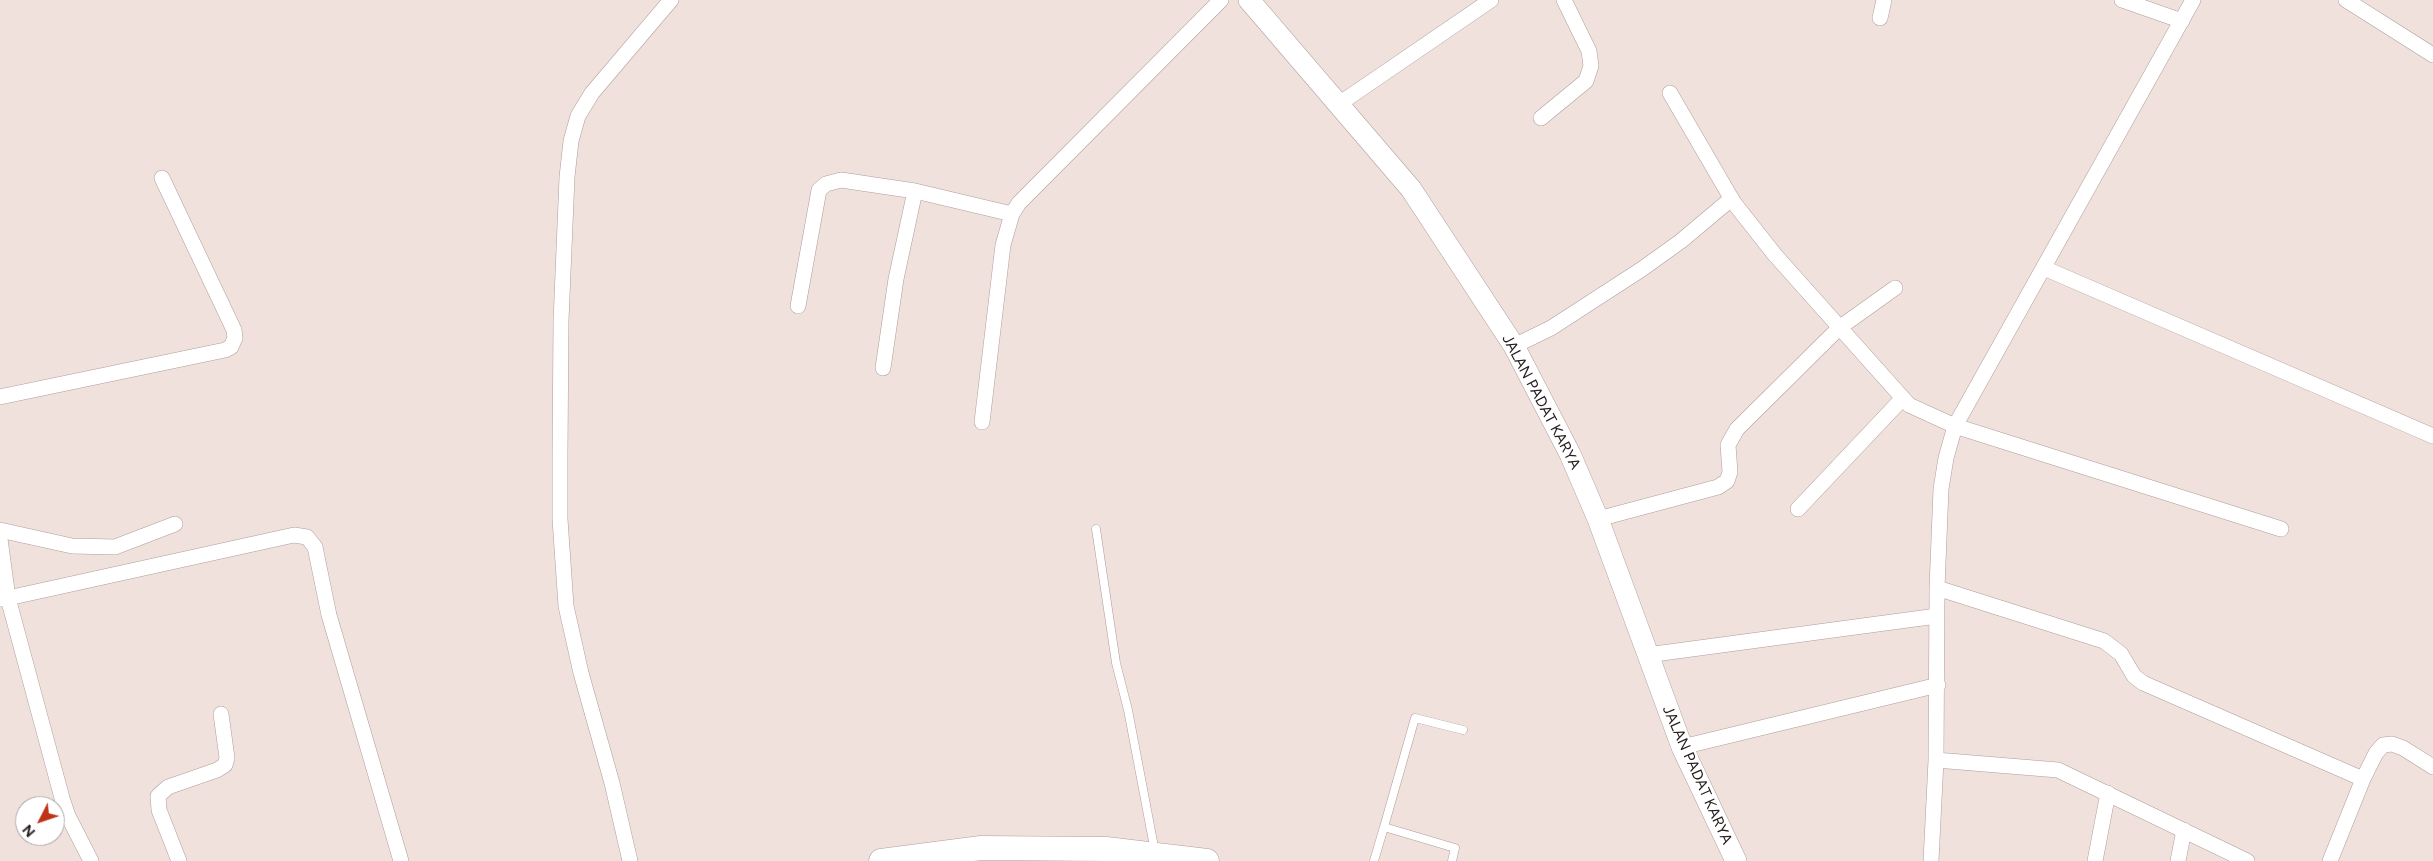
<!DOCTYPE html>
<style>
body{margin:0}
#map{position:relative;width:2433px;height:861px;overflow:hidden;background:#f1e1dd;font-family:Figtree,sans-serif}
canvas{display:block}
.north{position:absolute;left:15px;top:796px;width:50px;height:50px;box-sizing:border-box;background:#fff;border:1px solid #a8a6a5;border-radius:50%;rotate:229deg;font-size:14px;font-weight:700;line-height:20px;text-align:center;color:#26201f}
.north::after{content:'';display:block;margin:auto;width:18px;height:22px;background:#be3317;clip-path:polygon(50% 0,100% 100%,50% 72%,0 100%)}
</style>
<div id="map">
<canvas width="2433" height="861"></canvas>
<div class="north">N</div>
</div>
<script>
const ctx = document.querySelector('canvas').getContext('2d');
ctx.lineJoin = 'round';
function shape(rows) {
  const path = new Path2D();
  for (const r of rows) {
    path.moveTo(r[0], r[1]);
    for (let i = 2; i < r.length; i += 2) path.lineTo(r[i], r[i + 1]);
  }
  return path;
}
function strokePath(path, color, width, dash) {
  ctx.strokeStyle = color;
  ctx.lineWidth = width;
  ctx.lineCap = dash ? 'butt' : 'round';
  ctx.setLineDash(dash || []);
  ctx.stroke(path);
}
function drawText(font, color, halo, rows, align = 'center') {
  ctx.font = font + ' Figtree,sans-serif';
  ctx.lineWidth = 5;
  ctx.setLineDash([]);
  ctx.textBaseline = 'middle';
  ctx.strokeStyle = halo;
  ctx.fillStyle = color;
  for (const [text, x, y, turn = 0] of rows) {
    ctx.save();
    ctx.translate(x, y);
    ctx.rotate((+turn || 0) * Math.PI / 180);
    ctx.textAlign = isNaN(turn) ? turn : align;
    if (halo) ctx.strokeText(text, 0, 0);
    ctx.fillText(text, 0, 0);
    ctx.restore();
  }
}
const lane = shape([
 [1096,529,1116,663,1128,710,1155,852],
 [1384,827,1415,718,1463,730],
 [1374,861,1384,827,1455,848,1452,861]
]);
const street = shape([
 [2122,0,2182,21],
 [2346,0,2433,55],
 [1880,18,1884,0],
 [1670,93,1734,203,1775,255,1909,405,1955,426,2281,529],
 [1339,104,1491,0],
 [1541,118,1586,81,1591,66,1589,51,1564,0],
 [2044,268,2433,436],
 [798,306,819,190,826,184,841,180,915,191],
 [1514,346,1551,328,1642,269,1681,241,1731,199],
 [883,368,896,279,915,191,1012,214],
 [0,397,225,350,231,347,235,338,234,330,162,178],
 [982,422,1003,245,1012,214,1019,203,1221,0],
 [1798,509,1902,399],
 [1598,519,1718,487,1727,481,1730,472,1728,445,1737,429,1839,328,1895,288],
 [0,530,72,546,115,547,175,524],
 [0,539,8,598,294,535,307,537,315,547,329,615,401,861],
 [1937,588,2104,641,2121,654,2134,676,2143,683,2363,779],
 [0,599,8,598,62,798,68,816,91,861],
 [1647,655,1937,616],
 [1682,747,1938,685],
 [1936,760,2058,770,2247,861],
 [179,861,159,810,158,796,168,787,217,770,225,765,227,758,221,714],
 [630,861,612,783,581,673,566,606,560,519,560,455,561,321,567,177,571,141,578,116,592,93,671,0],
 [1931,861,1936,760,1937,588,1941,489,1946,458,1955,426,2193,0],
 [2095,861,2108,793],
 [2178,861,2184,830],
 [2330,861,2363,779,2376,753,2383,745,2392,744,2403,748,2433,767]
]);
const secondary = shape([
 [1249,0,1411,189,1514,346,1570,454,1598,519,1682,747,1736,861]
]);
const primary = shape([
 [881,861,981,848,1106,849,1207,861]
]);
strokePath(lane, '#ad9e9a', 9);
strokePath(street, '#ad9e9a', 16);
strokePath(secondary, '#ad9e9a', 22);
strokePath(primary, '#ad9e9a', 25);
strokePath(lane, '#fff', 8);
strokePath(street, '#fff', 15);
strokePath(secondary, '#fff', 21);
strokePath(primary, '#fff', 24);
drawText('15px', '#26201f', '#fff', [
 ["JALAN PADAT KARYA",1541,402,62],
 ["JALAN PADAT KARYA",1697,775,66]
]);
</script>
